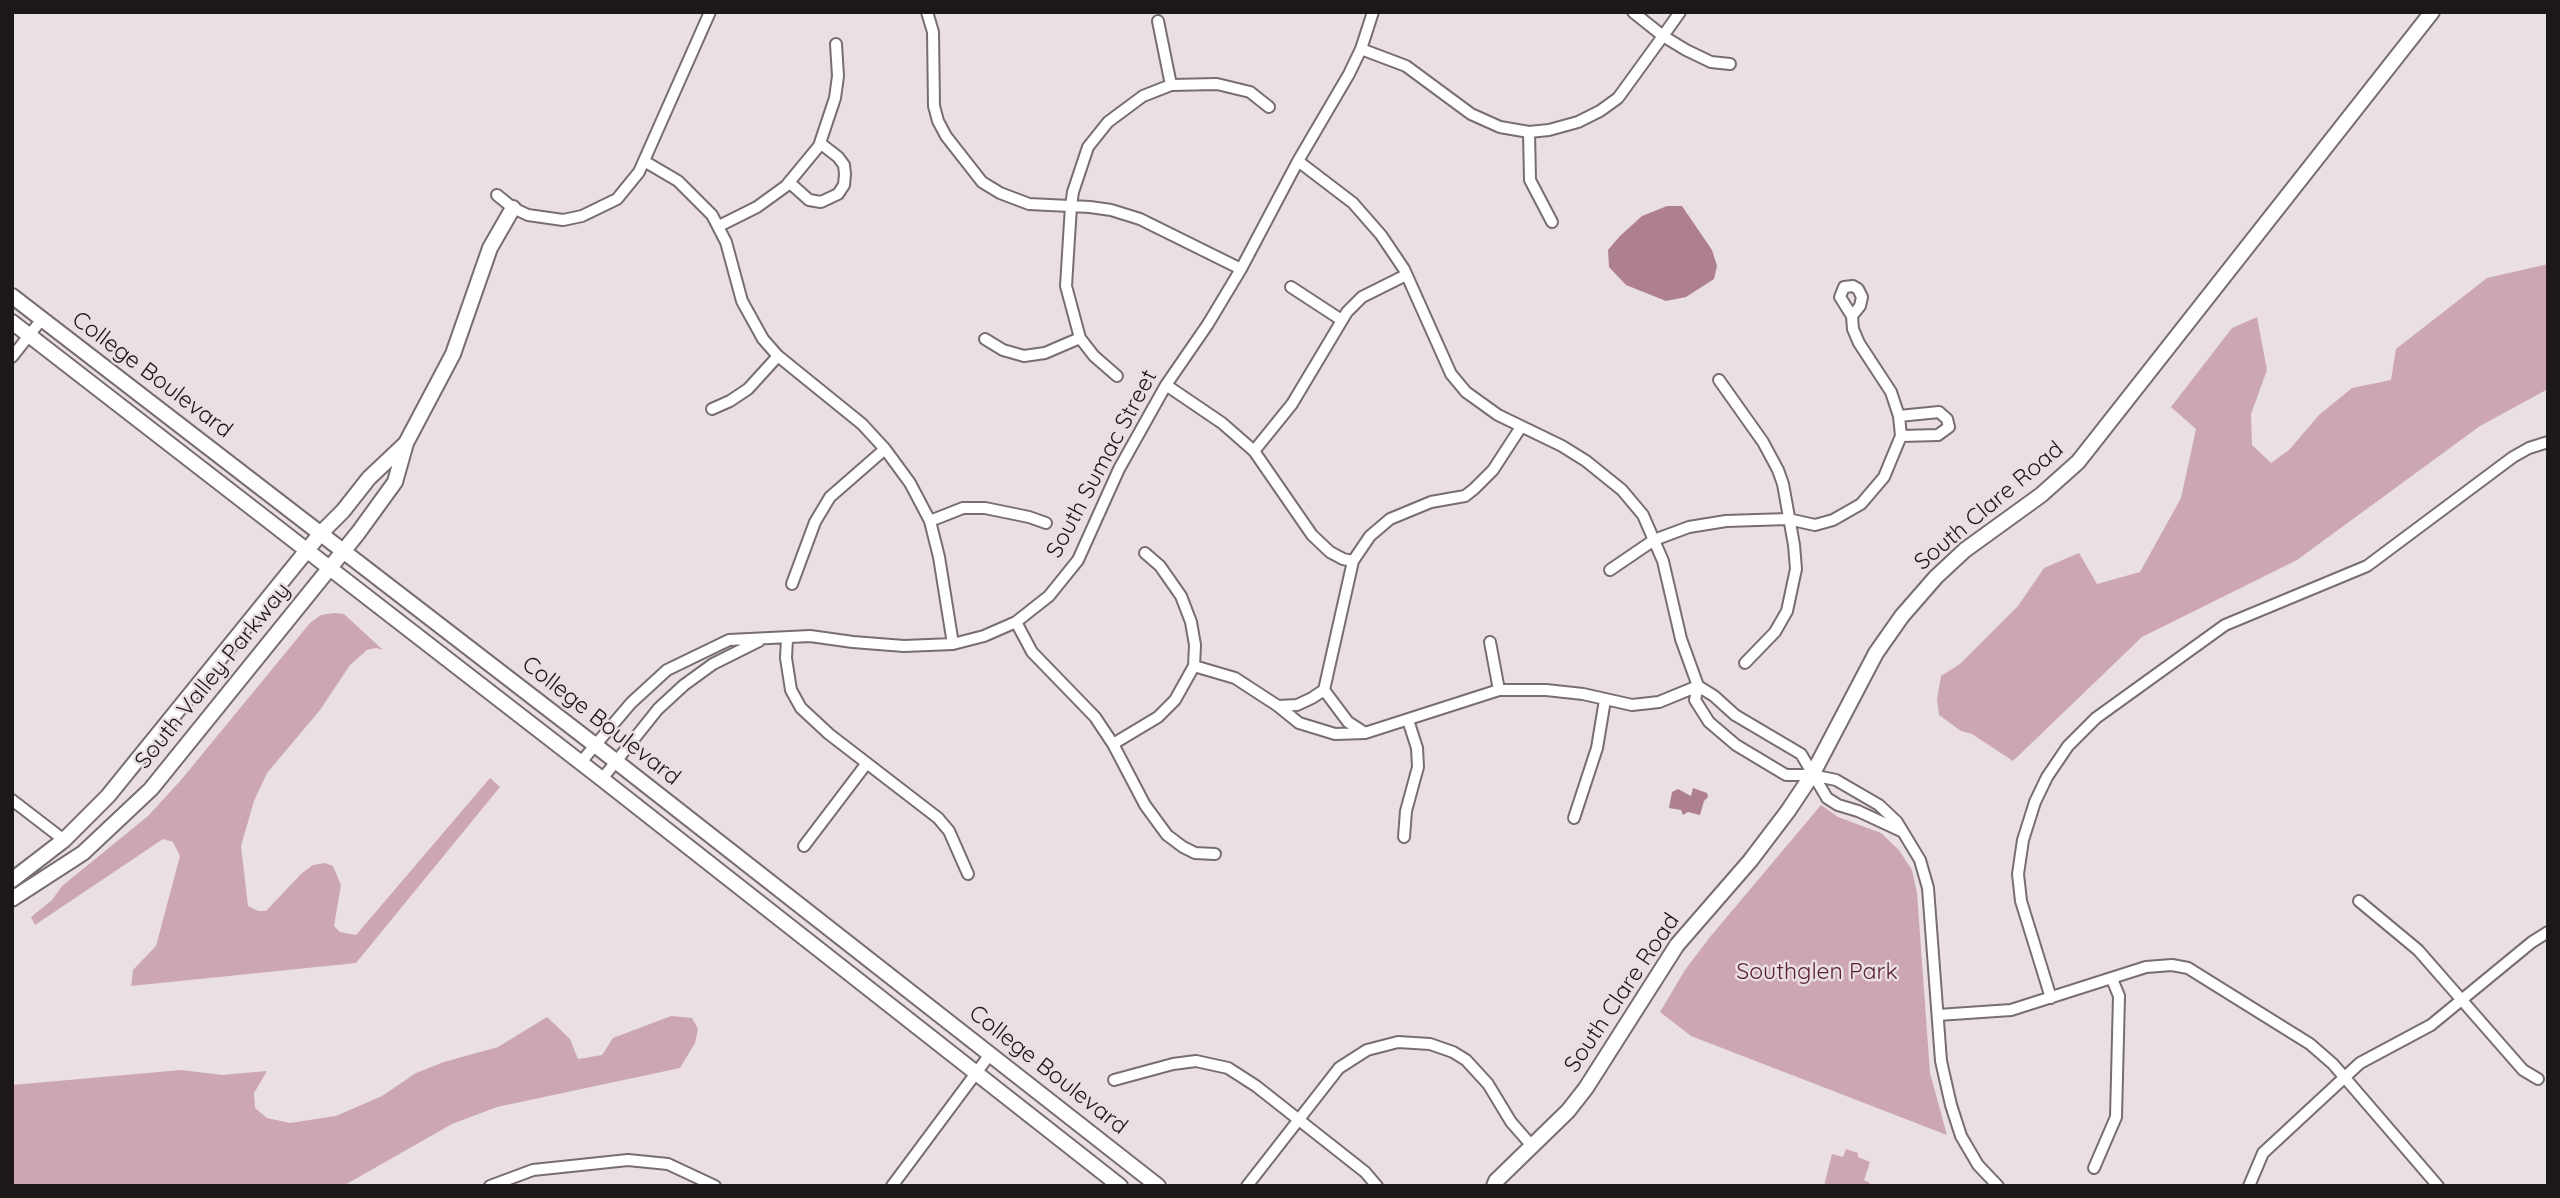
<!DOCTYPE html>
<style>
body{margin:0}
#map{position:relative;width:2560px;height:1198px;overflow:hidden;background:#eadfe2;font-family:Quicksand,sans-serif}
canvas{display:block}
.frame{position:absolute;inset:0;border:14px solid #1c1819;pointer-events:none}
</style>
<div id="map">
<canvas width="2560" height="1198"></canvas>
<div class="frame"></div>
</div>
<script>
const ctx = document.querySelector('canvas').getContext('2d');
ctx.lineJoin = 'round';
function fill(path, color) {
  ctx.fillStyle = color;
  ctx.fill(path, 'evenodd');
}
function shape(rows) {
  const path = new Path2D();
  for (const r of rows) {
    path.moveTo(r[0], r[1]);
    for (let i = 2; i < r.length; i += 2) path.lineTo(r[i], r[i + 1]);
  }
  return path;
}
function strokePath(path, color, width, dash) {
  ctx.strokeStyle = color;
  ctx.lineWidth = width;
  ctx.lineCap = dash ? 'butt' : 'round';
  ctx.setLineDash(dash || []);
  ctx.stroke(path);
}
function drawText(font, color, halo, rows, align = 'center') {
  ctx.font = font + ' Quicksand,sans-serif';
  ctx.lineWidth = 5;
  ctx.setLineDash([]);
  ctx.textBaseline = 'middle';
  ctx.strokeStyle = halo;
  ctx.fillStyle = color;
  for (const [text, x, y, turn = 0] of rows) {
    ctx.save();
    ctx.translate(x, y);
    ctx.rotate((+turn || 0) * Math.PI / 180);
    ctx.textAlign = isNaN(turn) ? turn : align;
    if (halo) ctx.strokeText(text, 0, 0);
    ctx.fillText(text, 0, 0);
    ctx.restore();
  }
}
fill(shape([
 [2548,264,2548,389,2480,426,2297,560,2142,637,2013,761,1972,734,1961,731,1939,715,1937,699,1941,676,1960,664,2018,606,2044,568,2079,553,2097,584,2140,572,2181,498,2196,429,2171,407,2232,328,2257,317,2267,370,2251,414,2252,445,2271,463,2289,450,2319,415,2352,388,2391,380,2396,349,2487,278],
 [334,613,344,614,383,650,376,648,367,650,350,665,320,710,267,773,254,801,241,846,248,906,258,911,266,911,301,874,313,865,325,863,333,866,341,885,334,926,340,932,356,935,490,778,500,787,356,963,131,986,133,970,156,946,180,856,173,842,163,839,35,925,31,917,52,900,62,886,148,816,181,780,310,623,321,615],
 [1821,805,1838,817,1881,833,1899,850,1912,870,1917,893,1930,1073,1947,1135,1691,1036,1660,1012,1685,970,1710,937],
 [671,1016,692,1018,698,1029,695,1043,680,1068,497,1107,452,1124,343,1186,12,1186,12,1085,181,1070,222,1075,267,1071,254,1093,255,1108,267,1118,290,1123,336,1116,382,1096,416,1073,444,1062,498,1047,547,1017,570,1039,578,1059,602,1055,613,1038],
 [1846,1149,1858,1153,1858,1157,1870,1162,1864,1180,1870,1183,1869,1186,1824,1186,1832,1154,1843,1157]
]), '#cca7b3');
fill(shape([
 [1667,206,1682,206,1712,250,1717,266,1714,279,1686,297,1666,301,1626,285,1609,267,1608,250,1620,236,1642,216],
 [1693,788,1707,793,1708,797,1704,801,1700,815,1688,812,1683,815,1681,810,1669,808,1672,792,1678,789,1691,796]
]), '#ae808f');
const minor = shape([
 [927,12,933,32,934,106,938,121,946,136,982,182,1000,193,1029,204,1090,207,1111,210,1140,219,1241,269],
 [1633,12,1663,36,1680,12],
 [1158,21,1171,85],
 [1361,49,1406,66,1471,114,1500,127,1529,132,1549,130,1578,122,1600,111,1618,98,1663,36,1686,50,1711,62,1730,64],
 [1529,132,1530,180,1552,222],
 [644,161,678,181,712,215,726,242,742,301,763,339,778,356,862,424,885,449,910,483,930,521,939,557,953,644],
 [1298,161,1353,203,1381,235,1404,269,1451,374,1466,392,1498,415,1562,446,1586,461,1622,490,1643,515,1663,561,1681,639,1698,686,1695,700,1709,722,1736,745,1786,775,1812,775,1836,780,1879,805,1897,822,1920,860,1928,888,1941,1061,1951,1105,1961,1136,1978,1165,1998,1186],
 [790,183,809,200,821,202,838,194,844,185,845,174,844,165,838,157,820,143],
 [497,195,513,208,528,215,563,220,582,216,617,199,639,172,710,12],
 [719,226,757,207,786,186,819,146,835,98,838,76,836,44],
 [1291,287,1340,319],
 [985,339,1003,350,1024,356,1045,353,1080,338],
 [12,357,42,319],
 [1117,376,1094,356,1080,338,1066,286,1071,206,1073,192,1088,147,1108,122,1143,96,1171,85,1217,84,1250,92,1269,107],
 [1719,380,1763,442,1778,470,1783,484,1794,545,1796,569,1787,611,1775,632,1745,663],
 [1166,385,1222,423,1254,451,1312,535,1330,552,1343,559,1353,561],
 [712,409,730,401,748,389,778,356],
 [1899,416,1939,412,1947,419,1949,427,1938,435,1901,436],
 [1254,451,1292,404,1347,312,1362,297,1406,275],
 [930,521,963,508,985,508,1029,517,1046,523],
 [1610,570,1654,540,1689,527,1726,521,1788,519,1815,525,1833,520,1861,504,1884,477,1901,436,1899,416,1891,392,1859,343,1853,329,1852,316,1860,306,1862,297,1858,289,1853,286,1844,287,1840,297,1852,316],
 [792,584,815,522,830,497,885,449],
 [1016,622,1032,652,1095,717,1113,744,1145,805,1167,835,1183,847,1195,853,1215,854],
 [787,639,786,658,791,690,801,708,829,734,938,818,949,831,968,874],
 [1490,642,1499,690],
 [1194,666,1235,678,1278,706,1299,723,1335,734,1365,733,1499,690,1546,690,1583,694,1632,705,1659,702,1698,686],
 [1698,686,1714,696,1735,715,1801,754,1827,798,1838,805,1858,811,1901,831],
 [1278,706,1297,705,1312,698,1324,690],
 [1365,733,1348,722,1324,690,1353,561,1370,536,1390,519,1431,502,1465,496,1474,489,1493,470,1521,427],
 [1113,744,1158,717,1175,700,1194,666,1195,645,1191,622,1181,596,1160,566,1145,553],
 [581,762,631,703,667,670,729,640,810,636,853,642,904,646,953,644,984,636,1016,622,1049,596,1078,560,1119,469,1166,385,1208,324,1241,269,1298,161,1349,74,1361,49,1373,12],
 [602,779,658,709,684,685,713,664,759,641],
 [12,800,64,840],
 [1574,818,1597,748,1605,700],
 [1404,837,1406,811,1418,767,1417,748,1408,720],
 [804,846,867,763],
 [2359,901,2418,950,2523,1070,2538,1079],
 [2051,998,2021,901,2018,874,2023,840,2035,802,2047,777,2068,746,2096,718,2225,625,2367,566,2513,457,2529,448,2548,442],
 [1938,1015,2011,1010,2146,967,2172,965,2188,968,2310,1044,2333,1064,2438,1186],
 [1114,1080,1173,1064,1196,1061,1228,1068,1256,1086,1365,1172,1377,1186],
 [2094,1168,2116,1117,2119,996,2112,979],
 [490,1186,533,1170,628,1160,668,1164,715,1186],
 [892,1186,991,1053],
 [1247,1186,1339,1068,1367,1050,1398,1042,1430,1044,1453,1052,1466,1060,1488,1084,1511,1122,1532,1146],
 [2249,1186,2263,1153,2360,1063,2431,1025,2532,942,2548,932]
]);
const tertiary = shape([
 [12,296,595,745,1158,1186],
 [12,322,602,779,1120,1186],
 [12,880,64,840,108,796,321,533,343,511,369,478,405,444],
 [12,899,83,853,151,789,358,533,395,482,406,443,453,354,490,248,513,208],
 [1494,1186,1496,1181,1568,1111,1586,1088,1677,945,1750,861,1788,811,1812,775,1876,653,1902,616,1936,577,1965,550,2041,495,2078,462,2432,12]
]);
strokePath(minor, '#786e71', 14);
strokePath(tertiary, '#786e71', 18);
strokePath(minor, '#fff', 10);
strokePath(tertiary, '#fff', 14);
drawText('23px', '#1c1819', '#eadfe2', [
 ["College Boulevard",152,375,37],
 ["South Sumac Street",1102,464,-62],
 ["South Clare Road",1989,506,-40],
 ["South Valley Parkway",213,676,-51],
 ["College Boulevard",601,721,38],
 ["South Clare Road",1622,993,-56],
 ["College Boulevard",1048,1070,38]
]);
drawText('23px', '#581e37', '#eadfe2', [
 ["Southglen Park",1817,972]
]);
</script>
